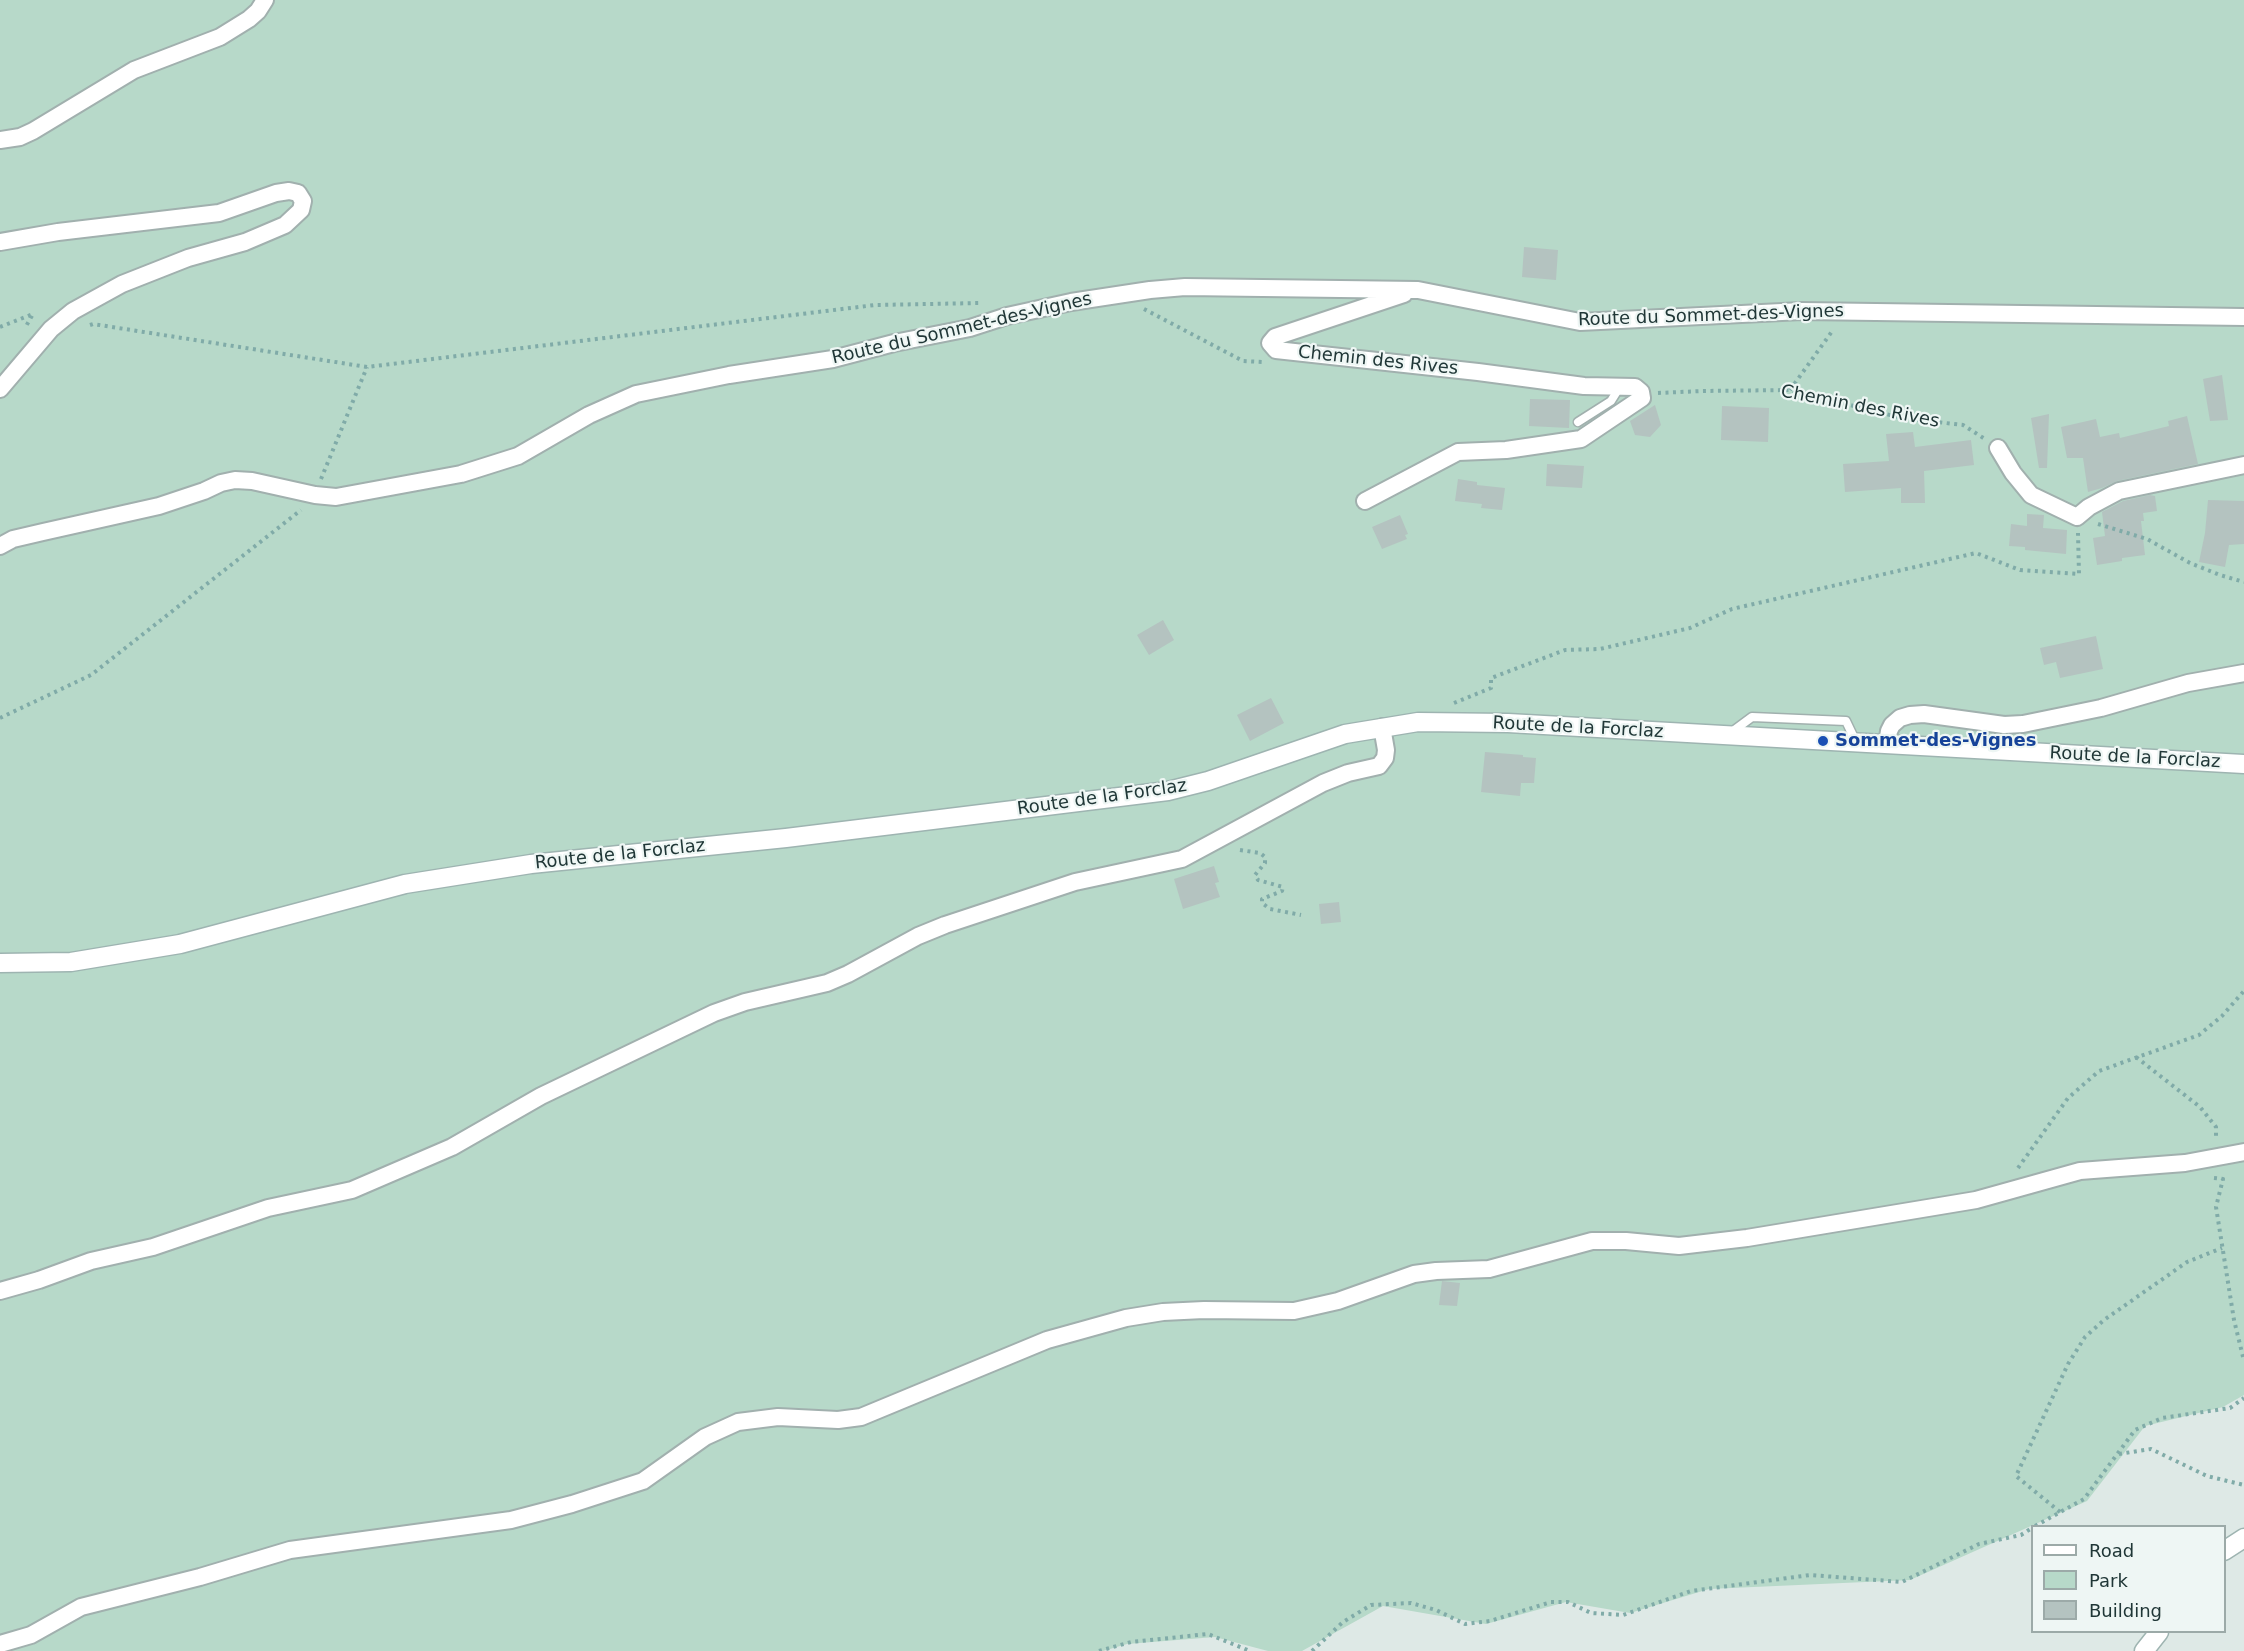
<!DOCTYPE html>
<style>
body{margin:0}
#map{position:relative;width:2244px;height:1651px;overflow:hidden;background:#dee9e6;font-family:"DejaVu Sans",sans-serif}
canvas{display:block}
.legend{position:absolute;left:2031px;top:1525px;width:195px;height:108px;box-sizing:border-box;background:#eef6f4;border:2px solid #9caaa8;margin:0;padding:8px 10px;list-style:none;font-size:18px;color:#203737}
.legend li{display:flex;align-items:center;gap:12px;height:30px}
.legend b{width:30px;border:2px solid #9caaa8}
</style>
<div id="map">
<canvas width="2244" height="1651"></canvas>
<ul class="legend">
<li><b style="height:8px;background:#fff"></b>Road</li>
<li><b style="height:16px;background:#b7d9c9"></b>Park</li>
<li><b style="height:16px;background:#b4c3c0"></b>Building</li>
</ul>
</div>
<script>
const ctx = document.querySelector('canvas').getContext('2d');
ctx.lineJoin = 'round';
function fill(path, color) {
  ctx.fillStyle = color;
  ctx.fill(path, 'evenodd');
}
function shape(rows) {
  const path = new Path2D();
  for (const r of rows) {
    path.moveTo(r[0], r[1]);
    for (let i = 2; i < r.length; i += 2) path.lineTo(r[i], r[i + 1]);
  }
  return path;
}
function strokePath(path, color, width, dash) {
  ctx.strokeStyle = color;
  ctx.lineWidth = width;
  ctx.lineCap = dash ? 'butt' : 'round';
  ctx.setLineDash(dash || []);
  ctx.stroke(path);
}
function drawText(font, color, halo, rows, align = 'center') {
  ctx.font = font + ' "DejaVu Sans",sans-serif';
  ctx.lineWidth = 4.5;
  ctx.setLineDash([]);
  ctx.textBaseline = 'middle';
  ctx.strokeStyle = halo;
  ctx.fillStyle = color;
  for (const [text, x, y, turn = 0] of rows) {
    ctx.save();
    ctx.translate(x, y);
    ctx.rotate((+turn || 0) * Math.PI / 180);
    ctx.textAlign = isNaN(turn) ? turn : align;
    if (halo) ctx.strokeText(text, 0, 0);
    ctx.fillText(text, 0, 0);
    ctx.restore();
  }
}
fill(shape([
 [0,0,2244,0,2244,1395,2223,1407,2145,1426,2087,1501,1910,1580,1709,1589,1630,1613,1566,1602,1486,1624,1383,1606,1302,1651,1268,1651,1215,1637,1127,1644,1103,1651,0,1651]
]), '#b7d9c9');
fill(shape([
 [1524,247,1558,250,1556,280,1522,277],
 [2222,375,2228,420,2210,421,2203,379],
 [1530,399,1570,400,1569,428,1529,426],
 [1655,405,1661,425,1650,437,1635,435,1630,421],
 [1722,406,1769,408,1768,442,1721,440],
 [2049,414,2047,468,2039,468,2031,418],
 [2187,416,2198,464,2117,481,2102,488,2088,492,2083,458,2067,458,2061,427,2096,419,2100,437,2119,433,2120,438,2169,426,2168,421],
 [1913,432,1915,447,1971,440,1974,465,1924,471,1925,503,1901,503,1901,488,1845,492,1843,464,1889,461,1886,434],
 [1547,464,1584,466,1582,488,1546,486],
 [1458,479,1477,482,1477,485,1505,488,1502,510,1481,508,1482,504,1455,501],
 [2150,495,2155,496,2157,511,2143,513,2144,521,2141,521,2145,555,2122,558,2122,561,2097,565,2093,538,2105,536,2102,512,2123,501],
 [2208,500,2244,501,2244,544,2229,545,2225,567,2199,562,2205,533],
 [2027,514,2044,515,2043,528,2067,530,2066,554,2025,550,2025,547,2009,546,2011,524,2027,526],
 [1400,515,1408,534,1405,535,1407,539,1382,549,1372,527],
 [1163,620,1174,640,1149,655,1137,635],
 [2096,636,2103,669,2060,678,2056,662,2044,665,2040,648],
 [1271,698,1284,723,1250,741,1237,715],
 [1485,752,1523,755,1523,757,1536,758,1534,783,1521,783,1520,796,1481,792],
 [1214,866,1219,882,1215,883,1220,897,1183,909,1174,879],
 [1339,902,1341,922,1321,924,1319,904],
 [1442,1281,1460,1283,1457,1306,1439,1305]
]), '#b4c3c0');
const service = shape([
 [1578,422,1611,401,1616,393,1617,388],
 [1729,734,1752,717,1846,721,1856,742]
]);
const minor = shape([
 [0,140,20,137,33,131,134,70,220,37,249,19,258,11,265,0],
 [0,242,58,232,219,213,276,193,289,191,298,193,303,201,301,210,285,225,245,242,188,258,122,284,73,311,51,329,0,389],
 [1998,448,2013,473,2031,495,2077,517,2089,507,2119,491,2244,465],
 [1365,501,1458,452,1506,450,1581,439,1642,398,1641,392,1635,387,1584,386,1478,372,1276,350,1270,343,1275,337,1404,294],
 [0,546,13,539,43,532,159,506,204,491,221,483,235,480,252,481,315,495,336,497,461,474,518,456,589,415,636,394,729,375,833,359,894,343,970,328,1007,316,1071,302,1150,290,1185,287,1418,290,1580,322,1802,311,2244,317],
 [1887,744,1889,731,1892,725,1900,718,1910,715,1924,714,2004,725,2023,724,2101,708,2188,683,2244,673],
 [0,1291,39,1280,91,1261,153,1247,268,1208,352,1190,452,1147,541,1096,714,1013,745,1002,827,983,848,974,918,936,945,925,1075,882,1182,859,1323,783,1348,773,1379,766,1385,758,1386,750,1382,727],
 [0,1644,31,1635,81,1607,200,1577,290,1550,511,1520,572,1504,643,1481,705,1437,738,1422,778,1417,838,1420,861,1417,1047,1340,1126,1318,1163,1312,1204,1310,1294,1311,1338,1301,1414,1274,1436,1271,1489,1269,1592,1241,1626,1241,1679,1246,1747,1238,1976,1200,2080,1171,2185,1163,2244,1152]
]);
const secondary = shape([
 [0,963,71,962,180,944,405,884,531,864,786,838,1168,791,1208,781,1345,734,1418,722,1508,723,2244,764],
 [2224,1551,2244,1538],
 [2144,1651,2159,1632]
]);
strokePath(service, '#a1b0ae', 11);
strokePath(minor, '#a1b0ae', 20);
strokePath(secondary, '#9eb4b1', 21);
strokePath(shape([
 [1144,309,1243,361,1262,362],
 [90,325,93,324,367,367,875,305,981,303],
 [0,327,33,314,25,328],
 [1790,390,1833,330],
 [1658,393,1702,391,1790,390,1902,418,1963,425,1985,439],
 [321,479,367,367],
 [2098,524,2147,539,2190,563,2220,575,2244,582],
 [1454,703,1491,688,1491,678,1565,650,1600,649,1690,628,1732,609,1976,553,2020,570,2079,574,2078,533],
 [0,718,91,675,301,510],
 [1240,850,1260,853,1265,857,1265,863,1255,875,1258,880,1283,887,1282,891,1262,899,1262,903,1270,909,1301,915],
 [2136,1057,2200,1107,2216,1127,2216,1139],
 [2018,1168,2068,1098,2099,1071,2199,1035,2222,1016,2244,991],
 [2214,1178,2223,1179,2216,1207,2234,1320,2244,1361],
 [2119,1454,2151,1449,2207,1476,2244,1485],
 [2060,1512,2016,1476,2068,1364,2085,1337,2104,1320,2187,1262,2222,1248],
 [2035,1526,2084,1499,2135,1430,2162,1418,2230,1408,2244,1398],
 [1099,1651,1131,1642,1208,1634,1250,1651],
 [1312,1651,1343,1622,1371,1605,1411,1603,1436,1610,1465,1624,1490,1621,1551,1602,1568,1602,1591,1613,1623,1615,1691,1591,1810,1575,1902,1582,1979,1544,2021,1535,2032,1528]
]), '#80aba8', 4, [3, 4.5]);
strokePath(service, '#fff', 8);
strokePath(minor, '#fff', 16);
strokePath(secondary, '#fff', 18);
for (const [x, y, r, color] of [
 [1823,741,6,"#1a4fb4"]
]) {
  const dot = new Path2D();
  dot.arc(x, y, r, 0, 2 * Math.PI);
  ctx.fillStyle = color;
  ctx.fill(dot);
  strokePath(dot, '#eef6f4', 2);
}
drawText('18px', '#203737', '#eef6f4', [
 ["Route du Sommet-des-Vignes",1711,316,-2],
 ["Route du Sommet-des-Vignes",962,329,-13],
 ["Chemin des Rives",1378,361,6],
 ["Chemin des Rives",1860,407,11],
 ["Route de la Forclaz",1578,728,3],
 ["Route de la Forclaz",2135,758,3],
 ["Route de la Forclaz",1102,798,-8],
 ["Route de la Forclaz",620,855,-6]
]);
drawText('bold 18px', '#164399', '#eef6f4', [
 ["Sommet-des-Vignes",1835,741]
], 'left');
</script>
